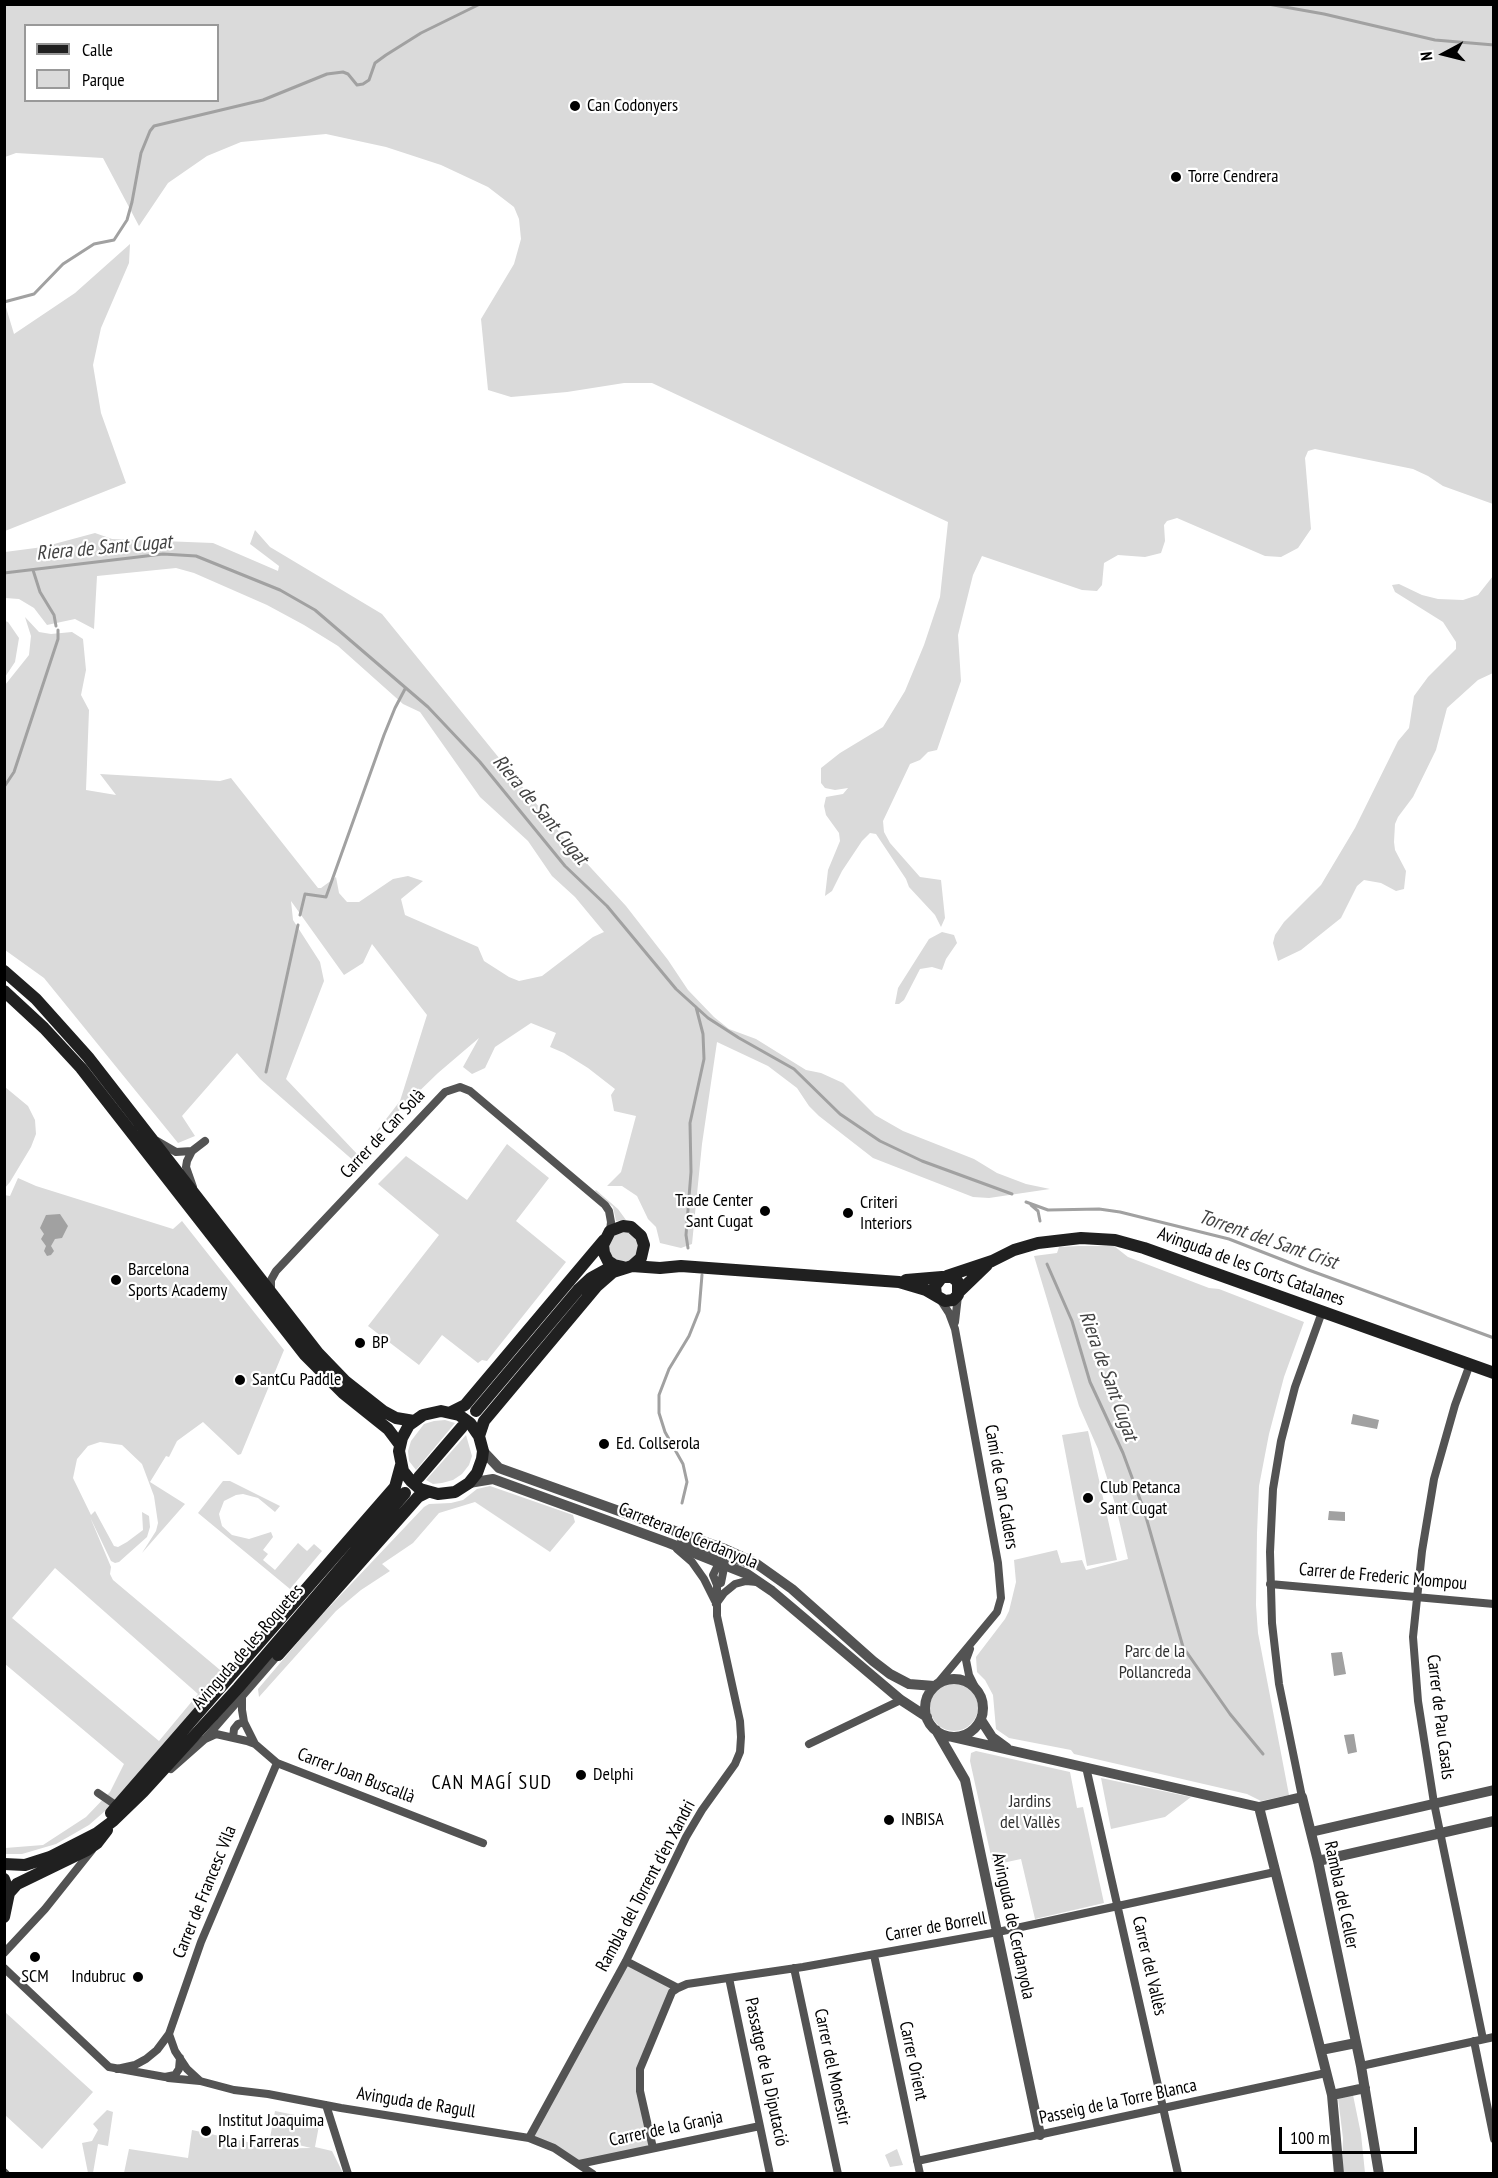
<!DOCTYPE html>
<meta charset="utf-8">
<style>
body{margin:0}
#map{position:relative;width:1498px;height:2178px;overflow:hidden;background:#fff;font-family:"PT Sans Narrow",sans-serif}
canvas{display:block}
.frame{position:absolute;inset:0;border:6px solid #000;pointer-events:none}
.legend{position:absolute;left:24px;top:24px;width:195px;height:78px;box-sizing:border-box;background:#fff;border:2px solid #999;margin:0;padding:8px 10px;list-style:none;font-size:18px;color:#000}
.legend li{display:flex;align-items:center;gap:12px;height:30px}
.legend b{width:30px;border:2px solid #999}
.north{position:absolute;left:1414px;top:24px;width:60px;height:60px;-webkit-text-stroke:4px #fff;paint-order:stroke;rotate:263deg;font-size:16px;font-weight:700;line-height:24px;text-align:center;color:#000}
.north::after{content:'';display:block;margin:auto;width:21px;height:27px;background:#000;clip-path:polygon(50% 0,100% 100%,50% 72%,0 100%)}
.scale{position:absolute;left:1279px;top:2127px;width:138px;height:27px;box-sizing:border-box;border:3px solid #000;border-top:0;padding-left:8px;font-size:18px;line-height:21px;white-space:nowrap;color:#000;-webkit-text-stroke:4px #fff;paint-order:stroke}
</style>
<div id="map">
<canvas width="1498" height="2178"></canvas>
<div class="frame"></div>
<ul class="legend">
<li><b style="height:8px;background:#202020"></b>Calle</li>
<li><b style="height:16px;background:#dadada"></b>Parque</li>
</ul>
<div class="north">N</div>
<div class="scale">100 m</div>
</div>
<script>
const ctx = document.querySelector('canvas').getContext('2d');
ctx.lineJoin = 'round';
function fill(path, color) {
  ctx.fillStyle = color;
  ctx.fill(path, 'evenodd');
}
function shape(rows) {
  const path = new Path2D();
  for (const r of rows) {
    if (r.length === 3) {
      path.moveTo(r[0] + r[2], r[1]);
      path.arc(r[0], r[1], r[2], 0, 2 * Math.PI);
      continue;
    }
    path.moveTo(r[0], r[1]);
    for (let i = 2; i < r.length; i += 2) path.lineTo(r[i], r[i + 1]);
  }
  return path;
}
function strokePath(path, color, width, dash) {
  ctx.strokeStyle = color;
  ctx.lineWidth = width;
  ctx.lineCap = dash ? 'butt' : 'round';
  ctx.setLineDash(dash || []);
  ctx.stroke(path);
}
function drawText(font, color, halo, rows, align = 'center') {
  ctx.font = font + ' "PT Sans Narrow",sans-serif';
  ctx.lineWidth = 4.5;
  ctx.setLineDash([]);
  ctx.textBaseline = 'middle';
  ctx.strokeStyle = halo;
  ctx.fillStyle = color;
  for (const [text, x, y, turn = 0] of rows) {
    ctx.save();
    ctx.translate(x, y);
    ctx.rotate((+turn || 0) * Math.PI / 180);
    ctx.textAlign = isNaN(turn) ? turn : align;
    if (halo) ctx.strokeText(text, 0, 0);
    ctx.fillText(text, 0, 0);
    ctx.restore();
  }
}
fill(shape([
 [5,4,1493,5,1493,504,1443,486,1428,476,1413,469,1315,449,1308,451,1305,458,1311,529,1298,548,1281,557,1265,556,1177,518,1167,521,1164,525,1165,541,1161,553,1145,557,1118,555,1104,563,1102,585,1097,591,1082,590,982,556,973,575,958,635,961,681,937,750,928,752,920,760,910,764,883,821,884,832,890,843,920,877,941,880,945,918,941,927,935,915,909,887,906,879,876,834,870,833,862,841,842,871,832,891,825,896,828,870,840,841,839,833,826,815,824,806,826,797,843,794,848,788,835,790,825,788,821,783,821,768,840,753,883,727,905,691,924,645,940,597,948,522,652,383,624,383,567,392,511,397,488,390,481,319,514,264,521,239,519,219,514,207,488,187,441,165,386,147,326,134,241,142,207,156,168,183,139,226,103,158,16,153,5,157],
 [26,26,218,26,218,100,26,100],
 [130,244,129,263,101,328,93,365,101,413,126,483,5,531,5,304,14,334,75,293],
 [255,530,270,547,382,614,569,844,626,906,668,960,688,990,714,1017,729,1029,756,1039,806,1070,821,1073,843,1083,875,1115,903,1131,974,1159,997,1173,1026,1184,1050,1189,989,1198,973,1197,873,1158,819,1116,809,1106,797,1088,768,1066,717,1042,702,1144,692,1244,681,1248,660,1243,656,1227,648,1219,637,1196,622,1186,607,1186,621,1172,636,1116,614,1111,611,1095,615,1089,588,1068,564,1053,550,1047,556,1033,531,1023,495,1047,485,1068,472,1074,463,1067,479,1038,438,1073,373,1136,400,1101,427,1015,372,944,363,963,344,975,291,901,293,920,320,962,324,981,286,1079,359,1156,355,1162,260,1079,237,1053,182,1116,195,1136,178,1143,44,978,5,950,5,685,29,655,31,636,25,617,39,632,51,634,72,632,83,639,86,670,81,695,89,710,86,790,116,795,100,774,220,781,231,778,318,888,321,888,336,877,339,893,347,902,359,902,393,879,408,876,423,881,401,899,405,915,478,947,484,961,509,977,519,981,542,976,593,937,604,932,575,897,552,876,528,841,480,797,420,712,403,704,338,646,304,625,267,605,194,573,176,568,97,576,94,629,75,619,47,625,34,608,19,599,5,598,5,552,43,547,95,533,112,539,213,543,278,571,279,566,250,544],
 [1493,576,1493,673,1478,680,1447,708,1436,750,1413,797,1398,817,1395,824,1394,842,1395,850,1406,871,1404,889,1396,891,1381,883,1364,880,1357,886,1341,918,1301,950,1278,961,1273,943,1275,935,1284,922,1321,885,1355,828,1398,741,1409,728,1414,696,1428,677,1456,649,1456,642,1443,622,1395,592,1392,585,1399,584,1422,595,1438,599,1463,600,1478,595],
 [5,621,8,622,19,638,15,662,5,677],
 [942,932,954,935,957,943,946,959,942,970,932,967,920,969,904,1000,899,1004,895,1004,898,988,929,939],
 [5,1087,28,1106,35,1120,36,1134,31,1147,10,1182,5,1188],
 [507,1144,549,1178,516,1221,566,1262,487,1361,482,1360,478,1363,442,1335,419,1365,368,1326,439,1235,378,1184,406,1156,467,1200],
 [18,1178,36,1186,173,1229,182,1221,284,1350,241,1454,238,1455,203,1422,177,1441,169,1457,166,1456,150,1482,185,1504,142,1553,156,1531,158,1523,154,1496,142,1464,122,1445,100,1442,88,1446,77,1459,73,1478,91,1515,95,1511,114,1546,118,1547,127,1542,143,1530,142,1512,149,1516,150,1527,147,1537,119,1562,115,1563,111,1561,90,1517,111,1567,110,1574,113,1580,226,1675,105,1811,89,1825,56,1844,22,1854,5,1854,5,1848,43,1845,86,1817,110,1792,124,1764,5,1664,4,1195,10,1196],
 [55,1568,198,1694,159,1741,12,1618],
 [596,1190,618,1209,626,1220,616,1221,613,1207,595,1191],
 [624,1247,15],
 [1079,1246,1114,1246,1128,1257,1209,1288,1219,1289,1304,1322,1284,1377,1269,1434,1259,1486,1257,1533,1256,1605,1258,1633,1289,1795,1261,1801,1247,1794,1074,1754,1071,1750,1009,1738,996,1729,993,1695,985,1680,977,1672,976,1657,1005,1619,1009,1611,1016,1582,1014,1560,1057,1550,1061,1563,1082,1560,1086,1570,1128,1559,1116,1507,1098,1449,1079,1406,1034,1256,1057,1253,1059,1247],
 [445,1420,455,1423,416,1470,409,1461,408,1451,411,1441,424,1424,434,1421],
 [1088,1431,1117,1560,1087,1566,1062,1435],
 [466,1435,472,1456,469,1465,462,1474,453,1480,442,1483,433,1484,426,1480],
 [223,1481,230,1481,280,1506,275,1512,258,1498,243,1494,236,1495,224,1501,219,1514,222,1526,232,1535,249,1539,271,1532,273,1537,263,1550,268,1554,263,1560,275,1570,298,1543,307,1551,314,1544,322,1551,290,1589,198,1513],
 [490,1486,573,1515,575,1522,550,1552,475,1502,439,1513,413,1543,382,1564,390,1571,361,1590,336,1611,259,1697,258,1689,315,1622,424,1507,429,1504,451,1503,463,1500,477,1489],
 [954,1707,24],
 [976,1751,1070,1772,1077,1808,1083,1807,1104,1903,1035,1919,1021,1859,993,1865,970,1761,971,1753],
 [1101,1778,1191,1797,1165,1817,1111,1829],
 [626,1961,678,1988,640,2069,653,2148,579,2164,529,2138],
 [5,2012,93,2092,42,2149,5,2115],
 [1353,2095,1361,2134,1365,2173,1342,2173,1343,2138,1338,2098],
 [107,2110,113,2112,108,2146,98,2144,93,2173,88,2173,82,2143,92,2141,98,2130,93,2124],
 [275,2111,320,2120,315,2147,332,2151,343,2173,124,2173,129,2149,188,2158,192,2130,252,2143,257,2149,311,2148,270,2138],
 [897,2149,903,2165,890,2167,885,2155]
]), '#dadada');
fill(shape([
 [60,1214,68,1226,62,1238,55,1239,51,1246,54,1251,51,1255,47,1256,44,1251,46,1246,41,1239,44,1234,40,1228,46,1215],
 [1353,1414,1379,1420,1377,1429,1351,1424],
 [1329,1511,1345,1512,1345,1521,1328,1520],
 [1342,1652,1346,1674,1334,1676,1331,1653],
 [1354,1734,1357,1752,1348,1754,1344,1735]
]), '#a1a1a1');
strokePath(shape([
 [1268,4,1324,14,1435,40,1494,45],
 [4,302,34,294,63,264,94,244,114,240,127,220,132,202,141,153,150,131,154,126,263,100,327,74,343,72,348,74,357,85,363,84,369,80,375,63,386,55,421,33,480,4],
 [33,570,40,592,54,615,56,626],
 [4,573,163,554,196,556,280,590,315,610,428,707,480,762,565,866,607,906,676,989,708,1018,739,1038,794,1069,840,1114,880,1141,922,1161,1012,1194],
 [4,787,14,772,58,639,58,630],
 [300,915,305,894,326,897,384,735,395,708,405,689],
 [266,1072,298,925],
 [1026,1202,1048,1210,1099,1209,1120,1212,1229,1239,1306,1269,1494,1338],
 [1031,1205,1038,1211,1040,1221],
 [688,1248,686,1235,691,1172,690,1123,704,1059,703,1034,696,1007],
 [1047,1264,1072,1321,1090,1382,1123,1453,1144,1510,1183,1647,1230,1714,1263,1754],
 [682,1503,687,1482,683,1464,665,1432,659,1413,659,1395,669,1369,689,1336,699,1311,702,1275]
]), '#a1a1a1', 3);
strokePath(shape([
 [157,1141,176,1152,192,1151],
 [193,1187,186,1167,187,1161,192,1151,205,1141],
 [271,1292,271,1280,276,1271,445,1092,460,1087,470,1091,605,1205,609,1211,611,1222,610,1231],
 [955,1322,958,1296],
 [1470,1364,1455,1405,1434,1479,1422,1551,1413,1637,1418,1701,1434,1803,1483,2039],
 [681,1539,710,1550,716,1554,724,1568,721,1583,717,1585],
 [677,1549,692,1562,704,1579,715,1601],
 [1270,1584,1494,1604],
 [716,1604,724,1593,735,1584,746,1581,757,1582],
 [970,1649,966,1660,969,1675,974,1685],
 [938,1683,997,1612,1001,1598,998,1563,955,1329,949,1313,940,1299],
 [242,1698,242,1710,244,1722,255,1744],
 [233,1738,234,1729,238,1724,244,1722],
 [205,1739,216,1734,247,1741,255,1744,277,1763,483,1843],
 [809,1744,901,1700],
 [1086,1767,1178,2174],
 [171,1769,205,1739,278,1655],
 [98,1793,117,1806],
 [1302,1797,1279,1684,1272,1623,1270,1552,1273,1489,1281,1441,1295,1387,1322,1312],
 [4,1953,45,1909,92,1850],
 [874,1955,920,2174],
 [626,1961,678,1988],
 [4,1968,109,2067,165,2077,175,2075,179,2069,180,2058],
 [794,1968,838,2174],
 [729,1978,770,2174],
 [169,2034,175,2051,187,2069,200,2081,234,2090,268,2094,341,2108,529,2138,554,2148,593,2174],
 [1474,2041,1494,2139],
 [1361,2066,1494,2037],
 [117,2069,135,2065,146,2059,157,2050,169,2034,201,1942,277,1763],
 [168,2078,200,2081],
 [326,2105,348,2174],
 [529,2138,626,1961,686,1837,702,1810,735,1764,740,1752,741,1737,740,1721,717,1616,717,1585,713,1575,718,1565,732,1559,749,1564],
 [653,2148,640,2091,640,2069,672,1992,678,1988,687,1984,803,1967,998,1932,1275,1872],
 [917,2161,1326,2073],
 [579,2164,760,2126],
 [4,2172,6,2174]
]), '#535353', 8);
strokePath(shape([
 [483,1451,499,1468,725,1549,754,1562,792,1589,873,1661,890,1674,909,1684,934,1686],
 [469,1483,493,1479,669,1543,747,1574,772,1591,901,1700,927,1717],
 [954,1708,29],
 [981,1720,992,1737,1007,1748],
 [936,1730,965,1780,1040,2135],
 [952,1737,1259,1807,1302,1797,1318,1861,1361,2066,1379,2174],
 [1259,1807,1332,2095,1339,2174],
 [1311,1832,1494,1790],
 [1318,1861,1494,1821],
 [1321,2050,1356,2043],
 [1332,2095,1365,2088]
]), '#535353', 10);
strokePath(shape([
 [4,971,36,999,88,1057,318,1353,345,1381,383,1411,396,1418,414,1421],
 [4,991,44,1028,81,1068,305,1355,343,1393,388,1429,400,1445],
 [632,1266,660,1268,681,1266,899,1282,926,1290,945,1301,953,1300,958,1295,958,1282,952,1277,942,1277,935,1286,936,1295],
 [947,1276,992,1261,1014,1250,1038,1243,1081,1238,1115,1240,1144,1248,1494,1373],
 [906,1280,942,1277],
 [960,1291,987,1265],
 [476,1411,578,1290,591,1278,611,1267],
 [451,1412,465,1405,604,1240],
 [479,1436,470,1423,459,1415,441,1411,423,1415,409,1425,402,1438,399,1451,403,1471,411,1481,420,1489,438,1494,455,1492,469,1483,477,1473,482,1459,483,1451,479,1436,484,1421,597,1286,613,1272,632,1266,641,1258,644,1245,641,1236,631,1227,623,1226,610,1231,603,1245,604,1253,608,1261,614,1265,623,1267],
 [419,1477,462,1427],
 [278,1655,418,1497,428,1492],
 [111,1813,395,1487,401,1465],
 [4,1864,25,1865,50,1857,97,1833,113,1821,143,1792,238,1688,405,1493],
 [4,1879,9,1893,4,1917],
 [9,1893,17,1884,87,1850,97,1843,107,1830]
]), '#202020', 12);
for (const [x, y, r, color] of [
 [575,106,6,"#000"],
 [1176,177,6,"#000"],
 [765,1211,6,"#000"],
 [848,1213,6,"#000"],
 [116,1280,6,"#000"],
 [360,1343,6,"#000"],
 [240,1380,6,"#000"],
 [604,1444,6,"#000"],
 [1088,1498,6,"#000"],
 [581,1775,6,"#000"],
 [889,1820,6,"#000"],
 [35,1957,6,"#000"],
 [138,1977,6,"#000"],
 [206,2131,6,"#000"]
]) {
  const dot = new Path2D();
  dot.arc(x, y, r, 0, 2 * Math.PI);
  ctx.fillStyle = color;
  ctx.fill(dot);
  strokePath(dot, '#fff', 2);
}
drawText('18px', '#000', '#fff', [
 ["Can Codonyers",587,106],
 ["Torre Cendrera",1188,177],
 ["Trade Center",753,1201,"right"],
 ["Sant Cugat",753,1222,"right"],
 ["Criteri",860,1203],
 ["Interiors",860,1224],
 ["Barcelona",128,1270],
 ["Sports Academy",128,1291],
 ["BP",372,1343],
 ["SantCu Paddle",252,1380],
 ["Ed. Collserola",616,1444],
 ["Club Petanca",1100,1488],
 ["Sant Cugat",1100,1509],
 ["Delphi",593,1775],
 ["INBISA",901,1820],
 ["SCM",35,1977,"center"],
 ["Indubruc",126,1977,"right"],
 ["Institut Joaquima",218,2121],
 ["Pla i Farreras",218,2142]
], 'left');
drawText('18px', '#000', '#fff', [
 ["Carrer de Can Solà",383,1134,-47],
 ["Avinguda de les Corts Catalanes",1251,1267,20],
 ["Camí de Can Calders",1001,1487,80],
 ["Carretera de Cerdanyola",688,1536,22],
 ["Carrer de Frederic Mompou",1383,1577,5],
 ["Avinguda de les Roquetes",248,1647,-49],
 ["Carrer de Pau Casals",1440,1717,83],
 ["Carrer Joan Buscallà",356,1776,21],
 ["Rambla del Torrent d'en Xandri",646,1886,-62],
 ["Carrer de Francesc Vila",205,1892,-68],
 ["Rambla del Celler",1341,1895,78],
 ["Avinguda de Cerdanyola",1013,1926,78],
 ["Carrer de Borrell",936,1927,-10],
 ["Carrer del Vallès",1149,1966,77],
 ["Carrer Orient",913,2061,78],
 ["Carrer del Monestir",832,2067,78],
 ["Passatge de la Diputació",766,2072,78],
 ["Passeig de la Torre Blanca",1118,2102,-12],
 ["Avinguda de Ragull",416,2103,9],
 ["Carrer de la Granja",666,2129,-12]
]);
drawText('18px', '#313131', '#fff', [
 ["Parc de la",1155,1652],
 ["Pollancreda",1155,1673],
 ["Jardins",1030,1802],
 ["del Vallès",1030,1823]
]);
drawText('italic 20px', '#424242', '#fff', [
 ["Riera de Sant Cugat",104,548,-5],
 ["Riera de Sant Cugat",540,810,50],
 ["Torrent del Sant Crist",1268,1240,19],
 ["Riera de Sant Cugat",1108,1376,70]
]);
ctx.letterSpacing = '1.5px';
drawText('20px', '#000', '#fff', [
 ["CAN MAGÍ SUD",492,1783]
]);
ctx.letterSpacing = '0px';
</script>
